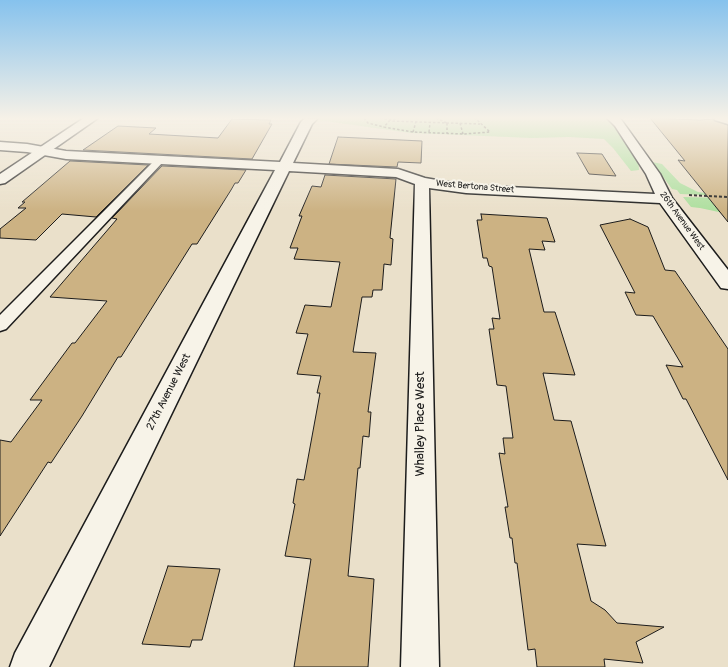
<!DOCTYPE html>
<style>
body{margin:0}
canvas{display:block;background:#eae0ca}
</style>
<canvas width="728" height="667"></canvas>
<script>
const ctx = document.querySelector('canvas').getContext('2d');
ctx.lineJoin = 'round';
function fill(path, color) {
  ctx.fillStyle = color;
  ctx.fill(path, 'evenodd');
}
function shape(rows) {
  const path = new Path2D();
  for (const r of rows) {
    path.moveTo(r[0], r[1]);
    for (let i = 2; i < r.length; i += 2) path.lineTo(r[i], r[i + 1]);
  }
  return path;
}
function strokePath(path, color, width, dash) {
  ctx.strokeStyle = color;
  ctx.lineWidth = width;
  ctx.lineCap = dash ? 'butt' : 'round';
  ctx.setLineDash(dash || []);
  ctx.stroke(path);
}
function drawText(font, color, halo, rows, align = 'center') {
  ctx.font = font + ' Pangolin,sans-serif';
  ctx.lineWidth = 4;
  ctx.setLineDash([]);
  ctx.textBaseline = 'middle';
  ctx.strokeStyle = halo;
  ctx.fillStyle = color;
  for (const [text, x, y, turn = 0] of rows) {
    ctx.save();
    ctx.translate(x, y);
    ctx.rotate((+turn || 0) * Math.PI / 180);
    ctx.textAlign = isNaN(turn) ? turn : align;
    if (halo) ctx.strokeText(text, 0, 0);
    ctx.fillText(text, 0, 0);
    ctx.restore();
  }
}
fill(shape([
 [319,118,612,118,638,154,639,170,631,171,613,148,604,139,569,137,532,138,411,133,318,120],
 [652,162,662,164,680,183,698,192,728,196,680,194,677,190,672,189],
 [683,197,728,198,728,214,700,208,691,207]
]), '#aedf9f');
const building = shape([
 [650,118,700,120,712,119,728,125,728,222,678,160,685,161,650,118],
 [232,119,271,120,269,124,272,124,252,159,83,150,118,126,156,128,149,134,218,138,232,119],
 [338,137,422,141,421,163,398,162,397,167,329,164,338,137],
 [577,153,602,154,616,176,589,174,577,153],
 [70,161,148,165,96,217,62,214,36,240,0,238,0,229,26,208,18,208,25,202,22,202,70,161],
 [162,166,246,170,238,183,235,183,231,190,197,244,192,244,121,357,118,357,82,416,51,463,48,462,0,536,0,440,11,442,42,400,30,400,72,343,75,343,107,301,50,297,117,219,112,218,162,166],
 [325,175,396,179,390,238,393,239,391,265,384,264,382,290,373,290,372,297,362,297,353,352,376,353,368,412,371,412,369,437,363,436,360,468,358,468,348,576,374,579,368,667,294,667,311,559,285,556,295,504,293,503,297,479,304,480,320,393,317,393,321,376,297,374,308,334,296,333,305,305,331,307,340,262,294,259,298,248,290,248,302,216,299,216,312,186,321,187,325,175],
 [481,214,547,218,555,242,542,241,545,250,529,249,544,312,555,312,575,375,543,373,554,420,571,421,606,546,577,544,591,601,605,610,617,623,664,627,636,642,643,663,604,659,605,667,537,667,535,649,528,650,517,563,515,563,512,538,510,538,505,507,508,507,499,453,505,454,503,438,513,438,506,386,497,385,489,329,494,329,492,318,500,319,492,267,489,266,487,258,483,258,477,220,482,220,481,214],
 [630,219,648,227,665,270,675,271,728,349,728,480,686,399,683,399,666,365,683,367,653,316,636,315,625,292,635,293,600,225,630,219],
 [168,566,220,569,202,640,192,640,190,647,142,644,168,566]
]);
fill(building, '#ccb283');
strokePath(building, '#1c1c1c', 1);
const lane = shape([
 [714,118,728,118,728,124,715,120,714,118],
 [159,158,164,161,162,163,6,329,0,331,0,315,156,159,159,158]
]);
const street = shape([
 [305,118,317,119,312,124,293,163,398,169,425,178,466,185,655,194,646,174,615,126,607,118,620,118,660,174,672,198,728,270,728,289,721,288,660,203,466,193,429,188,439,667,401,667,415,184,396,177,289,171,49,667,10,667,15,653,275,170,66,159,27,152,0,150,0,142,27,144,66,151,280,162,301,122,305,118]
]);
const secondary = shape([
 [84,118,98,118,5,183,0,184,0,174,84,118]
]);
strokePath(lane, '#1c1c1c', 3);
strokePath(street, '#1c1c1c', 3);
strokePath(secondary, '#1c1c1c', 3);
strokePath(shape([
 [364,118,368,123,384,127],
 [380,118,390,120,400,118],
 [389,118,393,121,480,124],
 [436,118,447,123],
 [390,120,384,127,413,132,463,134,490,132,475,118],
 [447,123,447,133],
 [460,123,463,134],
 [413,132,417,118],
 [429,132,430,123]
]), '#1c1c1c', 1.5, [2.5, 2]);
strokePath(shape([
 [689,195,728,197]
]), '#1c1c1c', 2, [3, 2]);
fill(lane, '#f7f3e8');
fill(street, '#f7f3e8');
fill(secondary, '#f7f3e8');
const sky = ctx.createLinearGradient(0, 0, 0, 211);
sky.addColorStop(0, '#86c2ed');
sky.addColorStop(0.56, '#f6f1e7');
sky.addColorStop(1, '#f6f1e700');
ctx.fillStyle = sky;
ctx.fillRect(0, 0, 728, 211);
drawText('9px', '#1c1c1c', '#f7f3e8', [
 ["West Bertona Street",475,187,5],
 ["26th Avenue West",682,221,54]
]);
drawText('11px', '#1c1c1c', '#f7f3e8', [
 ["27th Avenue West",169,392,-63]
]);
drawText('13px', '#1c1c1c', '#f7f3e8', [
 ["Whalley Place West",421,424,-90]
]);
</script>
